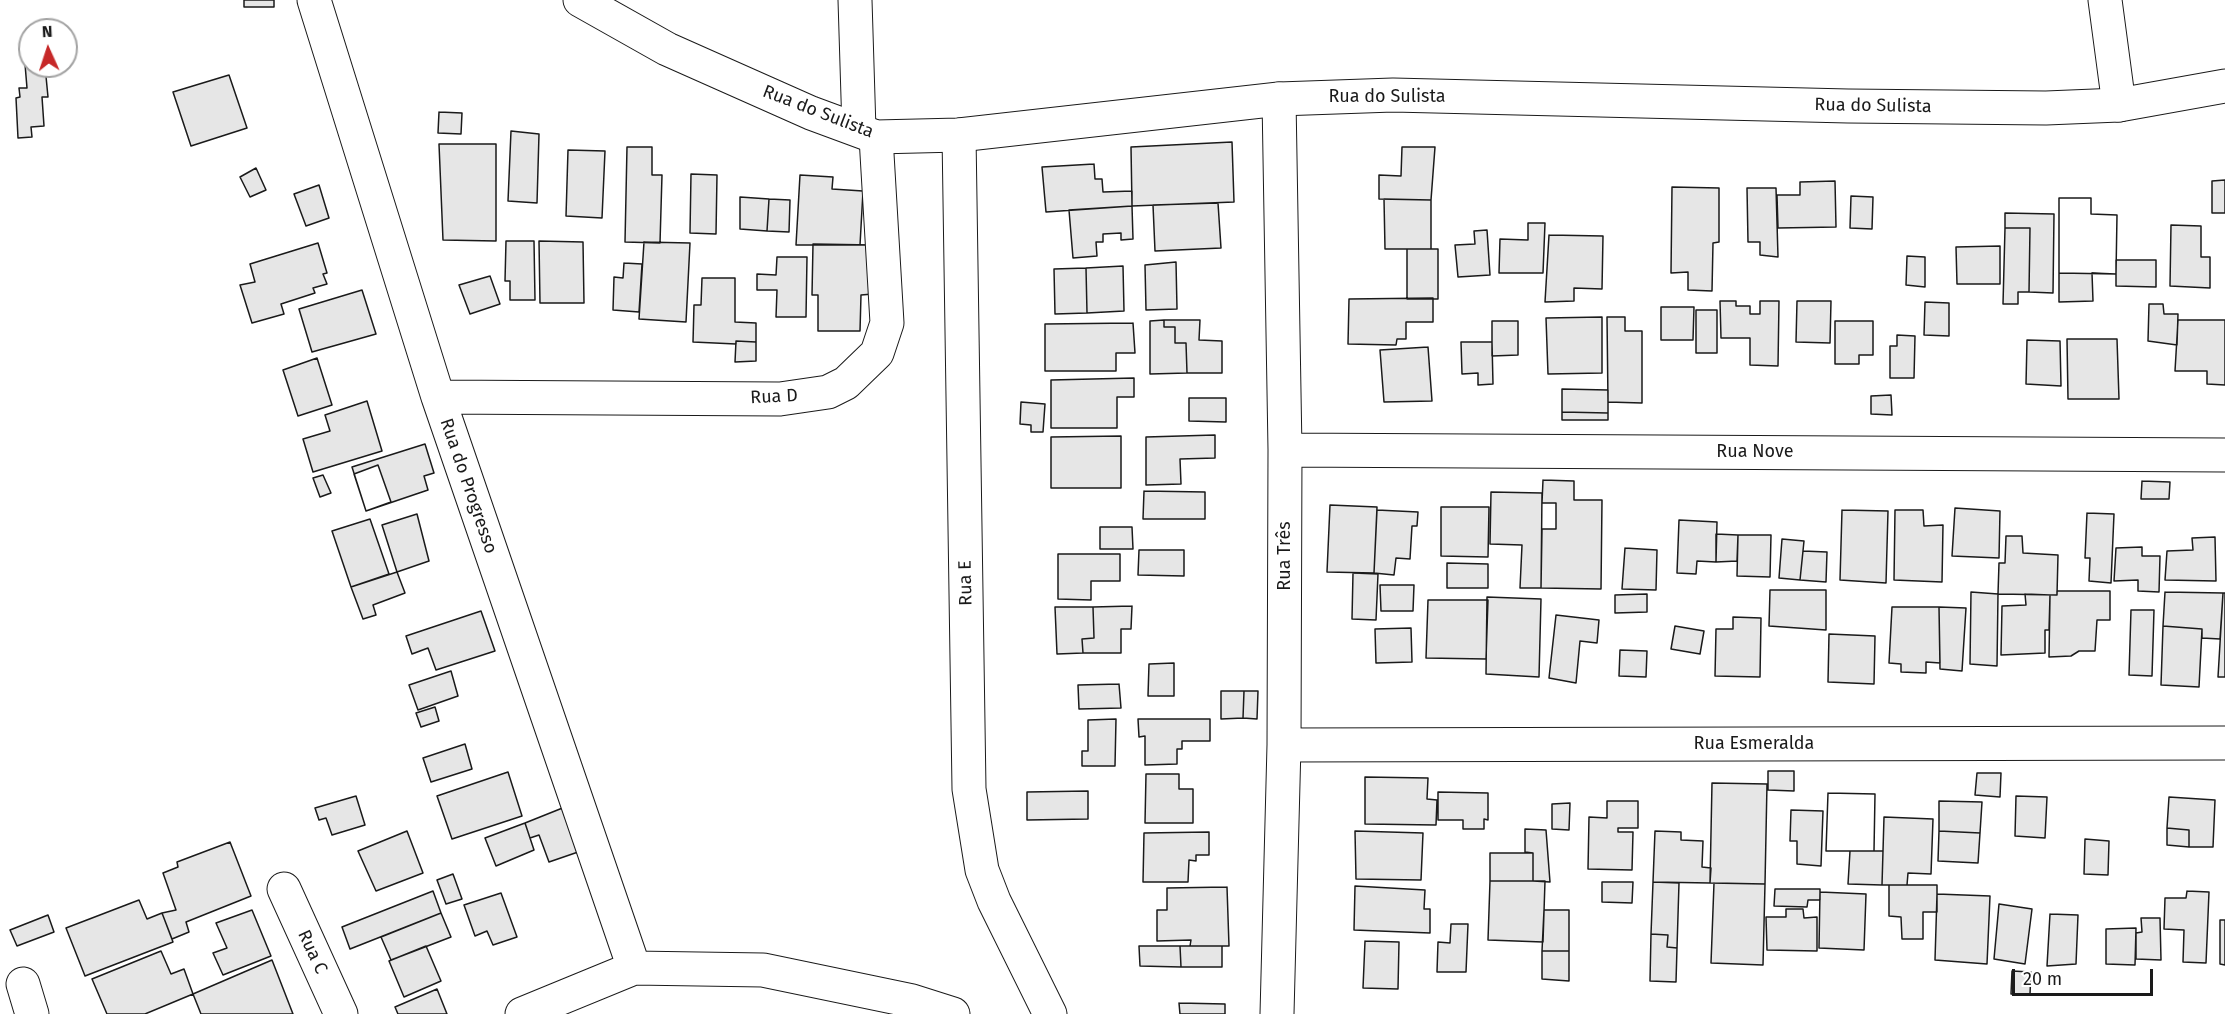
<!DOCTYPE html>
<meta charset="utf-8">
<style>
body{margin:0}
#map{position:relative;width:2225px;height:1014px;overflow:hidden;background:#fff;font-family:"Fira Sans",sans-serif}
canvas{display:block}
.north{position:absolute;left:18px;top:18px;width:60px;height:60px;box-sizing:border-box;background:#fff;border:2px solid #a3a3a3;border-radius:50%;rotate:357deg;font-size:16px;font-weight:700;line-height:24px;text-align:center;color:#1a1a1a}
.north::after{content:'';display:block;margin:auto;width:21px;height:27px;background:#c62828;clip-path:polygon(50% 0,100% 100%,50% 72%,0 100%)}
.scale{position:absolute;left:2012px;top:969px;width:141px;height:27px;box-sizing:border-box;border:3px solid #1a1a1a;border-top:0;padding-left:8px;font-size:18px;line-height:21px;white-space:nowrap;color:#1a1a1a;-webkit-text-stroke:4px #fff;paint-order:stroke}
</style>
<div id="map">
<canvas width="2225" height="1014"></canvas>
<div class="north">N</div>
<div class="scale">20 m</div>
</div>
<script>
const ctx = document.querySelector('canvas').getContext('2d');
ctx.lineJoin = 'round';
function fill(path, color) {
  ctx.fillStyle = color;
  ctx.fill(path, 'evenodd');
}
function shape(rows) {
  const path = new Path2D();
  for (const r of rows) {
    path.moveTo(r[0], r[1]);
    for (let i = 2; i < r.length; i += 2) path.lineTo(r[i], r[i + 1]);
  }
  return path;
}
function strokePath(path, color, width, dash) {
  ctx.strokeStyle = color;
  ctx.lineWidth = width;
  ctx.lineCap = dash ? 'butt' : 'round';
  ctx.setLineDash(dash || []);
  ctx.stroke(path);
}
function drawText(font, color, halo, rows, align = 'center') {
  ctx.font = font + ' "Fira Sans",sans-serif';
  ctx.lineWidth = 4.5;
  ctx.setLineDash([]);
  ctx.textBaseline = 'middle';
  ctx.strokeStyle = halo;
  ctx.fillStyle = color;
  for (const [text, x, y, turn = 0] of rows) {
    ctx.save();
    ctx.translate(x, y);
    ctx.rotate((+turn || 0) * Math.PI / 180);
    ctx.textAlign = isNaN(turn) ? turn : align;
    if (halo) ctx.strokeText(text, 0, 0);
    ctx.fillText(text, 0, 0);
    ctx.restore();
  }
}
const building = shape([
 [244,0,274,0,274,7,244,7,244,0],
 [25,64,45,66,48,97,42,97,44,126,31,127,32,137,18,138,16,98,20,97,19,88,27,88,25,64],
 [229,75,247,128,191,146,173,92,229,75],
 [439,112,462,113,461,134,438,133,439,112],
 [511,131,539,134,537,203,508,201,511,131],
 [1232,142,1234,202,1132,206,1131,147,1232,142],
 [439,144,496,144,496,241,443,240,439,144],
 [627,147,652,147,652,175,662,175,660,243,625,242,627,147],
 [1402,147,1435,147,1431,200,1379,199,1379,175,1401,176,1402,147],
 [568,150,605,151,602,218,566,216,568,150],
 [1094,164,1095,179,1102,179,1103,192,1132,191,1132,206,1046,212,1042,167,1094,164],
 [256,168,266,190,250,197,240,177,256,168],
 [691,174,717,175,716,234,690,233,691,174],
 [800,175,833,177,832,189,863,191,860,245,796,245,800,175],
 [2225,180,2225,213,2212,213,2212,181,2225,180],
 [1835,181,1836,227,1778,228,1777,195,1800,195,1800,182,1835,181],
 [319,185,329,218,306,226,294,194,319,185],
 [1672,187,1719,188,1719,242,1713,243,1712,291,1688,290,1688,272,1671,273,1672,187],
 [1747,188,1776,188,1778,257,1760,255,1760,242,1748,242,1747,188],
 [1851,196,1873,197,1872,229,1850,228,1851,196],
 [740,197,769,199,767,231,740,229,740,197],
 [2059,198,2091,198,2091,214,2117,215,2116,274,2059,273,2059,198],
 [2059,198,2091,198,2091,214,2117,215,2116,274,2092,273,2093,301,2059,302,2059,198],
 [769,199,790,200,789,232,767,231,769,199],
 [1384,199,1431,200,1431,249,1385,249,1384,199],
 [1218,203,1221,248,1155,251,1153,205,1218,203],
 [1132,206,1133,239,1121,240,1121,233,1103,234,1103,242,1096,242,1097,256,1073,258,1069,210,1132,206],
 [2005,213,2054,214,2053,293,2029,292,2030,228,2005,228,2005,213],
 [1528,223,1545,223,1543,273,1499,273,1500,239,1528,240,1528,223],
 [2171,225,2201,226,2201,257,2210,257,2210,288,2170,286,2171,225],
 [2005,228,2030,228,2029,292,2018,292,2018,304,2003,304,2005,228],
 [1487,230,1490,275,1458,277,1455,245,1475,244,1474,231,1487,230],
 [1549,235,1603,236,1602,289,1574,288,1574,301,1545,302,1549,235],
 [506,241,534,241,535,300,510,300,510,281,505,281,506,241],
 [539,241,583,242,584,303,540,303,539,241],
 [644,242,690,243,686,322,639,319,644,242],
 [318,243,327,273,323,274,327,284,313,288,315,293,281,304,284,314,252,323,240,285,255,282,250,264,318,243],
 [813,244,873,245,873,294,861,295,860,331,818,331,818,295,812,295,813,244],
 [2000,246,2000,284,1957,284,1956,247,2000,246],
 [1407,249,1438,249,1438,299,1407,299,1407,249],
 [1907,256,1925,257,1925,287,1906,285,1907,256],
 [777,257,807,257,806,317,776,317,777,290,757,290,757,274,776,275,777,257],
 [2116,260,2156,260,2156,287,2116,286,2116,260],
 [1176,262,1177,309,1146,310,1145,265,1176,262],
 [624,263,642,264,639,312,613,310,614,277,623,278,624,263],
 [1123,266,1124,311,1087,313,1086,268,1123,266],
 [1086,268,1087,313,1055,314,1054,269,1086,268],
 [490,276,500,304,470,314,459,285,490,276],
 [702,278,735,278,735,322,756,323,756,342,736,341,736,344,693,342,694,305,701,305,702,278],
 [362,290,376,334,312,352,299,309,362,290],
 [1433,298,1433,322,1406,322,1406,339,1397,339,1396,345,1348,344,1349,299,1433,298],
 [1720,301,1736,301,1736,306,1750,306,1750,314,1760,314,1760,301,1779,301,1778,366,1750,365,1750,338,1721,338,1720,301],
 [1797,301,1831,301,1830,343,1796,342,1797,301],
 [1925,302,1949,303,1949,336,1924,335,1925,302],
 [2149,304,2163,304,2164,314,2178,314,2177,345,2148,341,2149,304],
 [1661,307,1694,307,1693,340,1661,340,1661,307],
 [1696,310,1717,310,1717,353,1696,353,1696,310],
 [1602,317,1602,373,1548,374,1546,318,1602,317],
 [1607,317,1625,317,1625,331,1642,331,1642,403,1608,402,1607,317],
 [1164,320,1164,327,1175,327,1175,343,1186,343,1187,373,1150,374,1150,321,1164,320],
 [1164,320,1200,320,1199,340,1222,341,1222,373,1187,373,1186,343,1175,343,1175,327,1164,327,1164,320],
 [2178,320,2225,320,2225,385,2207,384,2207,371,2175,371,2178,320],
 [1492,321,1518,321,1518,355,1492,356,1492,321],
 [1835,321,1873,321,1873,355,1859,355,1859,364,1835,364,1835,321],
 [1133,323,1135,353,1116,353,1116,371,1045,371,1045,324,1133,323],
 [1897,335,1915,336,1914,378,1890,378,1890,346,1897,346,1897,335],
 [2067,339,2117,339,2119,399,2068,399,2067,339],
 [2027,340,2060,341,2061,386,2026,384,2027,340],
 [736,341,756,342,756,361,735,362,736,341],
 [1461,342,1492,342,1493,384,1478,385,1478,373,1462,374,1461,342],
 [1428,347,1432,401,1384,402,1380,350,1428,347],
 [317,358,332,405,298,416,283,370,317,358],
 [1134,378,1134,397,1117,397,1117,428,1051,428,1051,380,1134,378],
 [1562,389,1608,390,1608,413,1562,412,1562,389],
 [1891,395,1892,415,1871,414,1871,396,1891,395],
 [1189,398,1226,398,1226,422,1189,421,1189,398],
 [367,401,382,451,313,472,303,439,330,431,325,415,367,401],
 [1021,402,1045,404,1043,432,1031,432,1031,425,1020,424,1021,402],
 [1562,412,1608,413,1608,420,1562,420,1562,412],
 [1215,435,1215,458,1180,459,1181,484,1146,485,1146,437,1215,435],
 [1121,436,1121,488,1051,488,1051,437,1121,436],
 [425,444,434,473,424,476,428,490,366,511,352,467,425,444],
 [378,465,391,502,366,511,354,474,378,465],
 [323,475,331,493,320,497,313,478,323,475],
 [1543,480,1574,481,1574,500,1602,500,1601,589,1541,588,1542,529,1556,529,1556,503,1542,503,1543,480],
 [2142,481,2170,482,2169,499,2141,499,2142,481],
 [1144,491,1205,492,1205,519,1143,519,1144,491],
 [1491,492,1542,493,1541,588,1520,588,1522,545,1490,544,1491,492],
 [1330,505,1377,507,1374,573,1327,572,1330,505],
 [1441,507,1489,507,1488,557,1441,556,1441,507],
 [1955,508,2000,511,1999,558,1952,556,1955,508],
 [1377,510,1418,512,1417,526,1412,526,1410,559,1396,558,1394,575,1374,573,1377,510],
 [1842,510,1888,511,1886,583,1840,580,1842,510],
 [1895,510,1923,510,1924,526,1943,525,1942,582,1894,580,1895,510],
 [2087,513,2114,514,2111,583,2089,581,2090,558,2085,558,2087,513],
 [417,514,429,561,397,572,382,525,417,514],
 [370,519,389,574,351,587,332,531,370,519],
 [1679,520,1717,522,1716,562,1697,561,1696,574,1677,573,1679,520],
 [1100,527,1132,527,1133,549,1100,549,1100,527],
 [1716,534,1738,535,1737,561,1716,562,1716,534],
 [1738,535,1771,535,1770,577,1737,576,1738,535],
 [2006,536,2022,536,2023,553,2058,555,2057,595,1998,594,1999,563,2005,563,2006,536],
 [2215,537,2216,581,2165,580,2167,551,2193,550,2192,538,2215,537],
 [1782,539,1804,541,1800,580,1779,578,1782,539],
 [2142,547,2142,556,2160,556,2159,592,2138,591,2138,580,2114,581,2116,548,2142,547],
 [1625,548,1657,550,1656,590,1622,589,1625,548],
 [1139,550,1184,550,1184,576,1138,575,1139,550],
 [1803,551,1827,552,1826,582,1800,580,1803,551],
 [1058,554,1120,554,1120,581,1091,581,1091,600,1058,599,1058,554],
 [1447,563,1488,564,1488,588,1447,588,1447,563],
 [397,572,405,593,373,605,376,615,363,619,351,587,397,572],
 [1353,573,1378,574,1376,620,1352,619,1353,573],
 [1380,585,1414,585,1413,611,1381,611,1380,585],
 [1770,590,1826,590,1826,630,1769,626,1770,590],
 [2057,591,2110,591,2110,620,2097,620,2095,651,2079,651,2071,656,2049,657,2050,595,2057,595,2057,591],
 [1971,592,1998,594,1997,666,1970,664,1971,592],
 [2165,592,2223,593,2220,639,2202,638,2202,629,2163,626,2165,592],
 [2223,593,2225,593,2225,677,2218,677,2223,593],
 [1647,594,1647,612,1615,613,1615,595,1647,594],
 [2025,594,2050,595,2049,630,2045,630,2045,653,2001,655,2002,606,2026,605,2025,594],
 [1487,597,1541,599,1539,677,1486,674,1487,597],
 [1428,600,1488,600,1486,659,1426,658,1428,600],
 [1132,606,1131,629,1121,629,1121,653,1083,653,1082,639,1094,638,1093,607,1132,606],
 [1055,607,1093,607,1094,638,1082,639,1083,653,1057,654,1055,607],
 [1892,607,1939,607,1940,663,1926,662,1926,673,1901,672,1901,664,1889,663,1892,607],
 [1939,607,1966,608,1962,671,1940,669,1939,607],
 [2131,610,2154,610,2152,676,2129,675,2131,610],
 [481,611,495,651,436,670,428,648,412,654,406,636,481,611],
 [1556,615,1599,620,1597,643,1580,641,1576,683,1549,678,1556,615],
 [1733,617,1761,618,1760,677,1715,676,1716,629,1733,629,1733,617],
 [1675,626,1704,631,1700,654,1671,649,1675,626],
 [2163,626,2202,629,2199,687,2161,685,2163,626],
 [1411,628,1412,662,1376,663,1375,629,1411,628],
 [1829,634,1875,636,1874,684,1828,682,1829,634],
 [1620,650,1647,651,1646,677,1619,676,1620,650],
 [1174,663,1174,696,1148,696,1149,664,1174,663],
 [451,671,458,696,418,710,409,685,451,671],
 [1119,684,1121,708,1079,709,1078,685,1119,684],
 [1221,691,1244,691,1243,718,1221,719,1221,691],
 [1244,691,1258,691,1257,719,1243,718,1244,691],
 [435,707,439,721,421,727,416,713,435,707],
 [1116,719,1115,766,1082,766,1082,751,1088,751,1088,720,1116,719],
 [1138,719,1210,719,1210,741,1182,741,1182,749,1177,749,1177,764,1145,765,1145,736,1139,737,1138,719],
 [465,744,472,769,431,782,423,758,465,744],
 [1768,771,1794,771,1794,791,1768,790,1768,771],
 [508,772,522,816,452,839,437,796,508,772],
 [1977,773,2001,773,2000,797,1975,795,1977,773],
 [1146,774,1179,774,1179,789,1193,789,1193,823,1145,823,1146,774],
 [1365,777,1428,778,1427,799,1437,800,1436,825,1365,824,1365,777],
 [1712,783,1767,784,1765,884,1710,883,1712,783],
 [1088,791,1088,819,1027,820,1027,792,1088,791],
 [1438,792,1488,793,1488,820,1484,819,1484,829,1463,829,1463,820,1438,820,1438,792],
 [1828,793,1875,794,1874,851,1883,851,1882,885,1848,884,1850,851,1826,851,1828,793],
 [1828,793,1875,794,1874,851,1826,851,1828,793],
 [356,796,365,825,332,835,326,818,319,820,315,808,356,796],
 [2016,796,2047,797,2045,838,2015,836,2016,796],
 [2169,797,2215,800,2213,847,2189,847,2189,830,2167,828,2169,797],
 [1607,801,1638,801,1638,828,1618,828,1618,832,1633,832,1632,870,1588,869,1589,817,1607,818,1607,801],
 [1939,801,1982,802,1980,833,1939,831,1939,801],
 [1570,803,1569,830,1552,829,1552,804,1570,803],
 [565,807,581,851,549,862,539,835,530,838,525,823,565,807],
 [1791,810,1823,811,1821,866,1797,864,1797,841,1790,841,1791,810],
 [1884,817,1933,819,1931,874,1908,873,1907,885,1882,885,1884,817],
 [525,823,534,850,496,866,485,838,525,823],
 [2167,828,2189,830,2189,847,2167,845,2167,828],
 [1525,829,1546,830,1550,882,1533,881,1533,853,1525,852,1525,829],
 [407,831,423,873,376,891,358,851,407,831],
 [1355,831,1423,833,1421,880,1356,879,1355,831],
 [1655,831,1681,832,1681,840,1703,841,1702,867,1711,868,1710,883,1653,882,1655,831],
 [1939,831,1980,833,1978,863,1938,861,1939,831],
 [1209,832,1209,855,1196,855,1196,861,1189,860,1188,882,1143,882,1144,833,1209,832],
 [2085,839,2109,841,2108,875,2084,874,2085,839],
 [230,842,251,896,186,922,189,932,172,939,162,913,176,910,163,873,178,867,177,862,230,842],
 [1490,853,1533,853,1533,881,1490,881,1490,853],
 [453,874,462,899,446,904,437,880,453,874],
 [1490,881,1545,881,1543,942,1488,940,1490,881],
 [1602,882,1633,882,1632,903,1602,902,1602,882],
 [1653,882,1679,883,1677,948,1667,947,1668,935,1651,934,1653,882],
 [1714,883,1765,884,1763,965,1711,963,1714,883],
 [1889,885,1937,885,1937,912,1923,912,1923,939,1902,939,1901,917,1889,916,1889,885],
 [1355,886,1425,890,1424,909,1430,909,1430,933,1354,930,1355,886],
 [1227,887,1229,946,1190,946,1191,940,1157,941,1157,910,1167,910,1167,888,1227,887],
 [1775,889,1820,889,1820,900,1808,900,1807,907,1774,906,1775,889],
 [433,891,441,913,350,949,342,927,433,891],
 [2187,891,2209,892,2206,963,2183,962,2184,930,2164,929,2165,898,2186,898,2187,891],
 [1820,892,1866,894,1864,950,1819,948,1820,892],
 [501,893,517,937,493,945,487,931,475,936,464,905,501,893],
 [1937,894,1990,896,1987,964,1935,960,1937,894],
 [139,900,147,919,162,913,173,942,85,976,66,928,139,900],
 [1999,904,2032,909,2025,964,1994,959,1999,904],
 [1786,909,1803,909,1804,918,1817,917,1817,951,1767,950,1766,917,1786,917,1786,909],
 [252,910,271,956,223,975,213,953,227,948,216,923,252,910],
 [1544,910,1569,910,1569,951,1542,951,1544,910],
 [441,913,451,937,391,960,381,937,441,913],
 [2050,914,2078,915,2076,964,2047,966,2050,914],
 [48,915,54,932,17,946,10,930,48,915],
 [2141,918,2160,918,2161,960,2136,959,2136,933,2142,932,2141,918],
 [2220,920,2225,920,2225,965,2220,964,2220,920],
 [1451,924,1468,924,1466,972,1437,972,1438,942,1450,943,1451,924],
 [2136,928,2135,965,2106,964,2106,929,2136,928],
 [1651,934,1668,935,1667,947,1677,948,1676,982,1650,981,1651,934],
 [1365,941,1399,942,1398,989,1363,988,1365,941],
 [426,946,441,981,404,997,389,961,426,946],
 [1139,946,1180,946,1181,967,1140,966,1139,946],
 [1180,946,1222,946,1222,967,1181,967,1180,946],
 [161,951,171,974,184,969,193,994,145,1014,107,1014,92,979,161,951],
 [1542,951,1569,951,1569,981,1542,979,1542,951],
 [272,960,293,1014,201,1014,193,994,272,960],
 [2012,971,2031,972,2030,994,2011,994,2012,971],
 [437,989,447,1014,398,1014,395,1007,437,989],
 [1179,1003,1225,1004,1225,1014,1180,1014,1179,1003]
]);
fill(building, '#e6e6e6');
strokePath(building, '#1a1a1a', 1.5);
const minor = shape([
 [314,0,438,397,634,968],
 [855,0,859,130],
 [2105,0,2119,105],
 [959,135,969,789,982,870,994,901,1050,1014],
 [438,397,780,399,828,392,846,383,877,353,887,323,876,137],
 [1285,450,2225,455],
 [1284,745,2225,743],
 [284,889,341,1014],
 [23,984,32,1014],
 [522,1014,634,968,763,970,912,1001,953,1014],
 [1277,1014,1284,745,1285,450,1279,99]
]);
const tertiary = shape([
 [580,0,667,49,811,113,876,137,959,135,1279,99,1393,95,1848,106,2046,108,2119,105,2225,86]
]);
strokePath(minor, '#1a1a1a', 35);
strokePath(tertiary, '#1a1a1a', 35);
strokePath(minor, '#fff', 33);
strokePath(tertiary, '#fff', 33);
drawText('18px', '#1a1a1a', '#fff', [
 ["Rua do Sulista",1387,97],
 ["Rua do Sulista",1873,106,1],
 ["Rua do Sulista",818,112,21],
 ["Rua D",774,397,-3],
 ["Rua Nove",1755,452],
 ["Rua do Progresso",468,486,71],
 ["Rua Três",1285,556,-90],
 ["Rua E",966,583,-91],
 ["Rua Esmeralda",1754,744],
 ["Rua C",312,952,65]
]);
</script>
